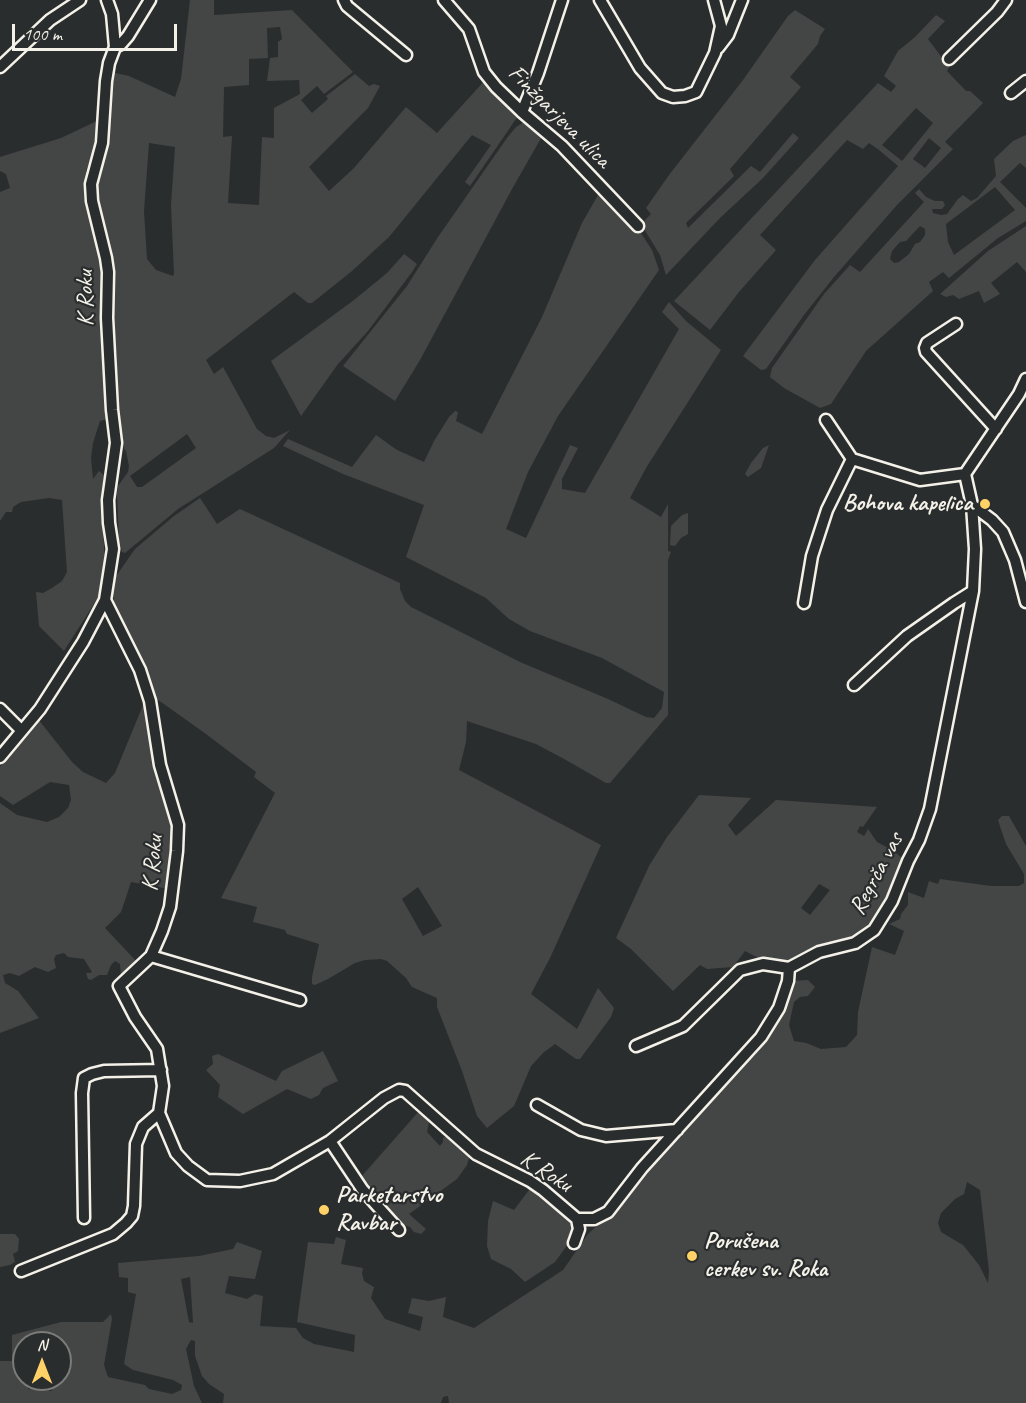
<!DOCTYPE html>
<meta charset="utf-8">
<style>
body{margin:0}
#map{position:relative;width:1026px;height:1403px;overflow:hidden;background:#2a2d2e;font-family:Caveat,sans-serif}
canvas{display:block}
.north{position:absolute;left:12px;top:1331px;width:60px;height:60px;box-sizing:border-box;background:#2a2d2e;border:2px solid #7b7b78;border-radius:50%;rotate:0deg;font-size:16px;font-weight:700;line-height:24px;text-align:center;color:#f4f1e8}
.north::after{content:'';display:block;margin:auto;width:21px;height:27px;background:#ffd166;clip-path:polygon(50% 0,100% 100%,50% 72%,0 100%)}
.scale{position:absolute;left:12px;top:24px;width:165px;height:27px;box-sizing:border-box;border:3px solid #f4f1e8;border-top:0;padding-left:8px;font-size:18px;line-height:21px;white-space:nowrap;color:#f4f1e8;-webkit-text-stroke:4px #2a2d2e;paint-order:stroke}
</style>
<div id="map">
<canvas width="1026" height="1403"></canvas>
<div class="north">N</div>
<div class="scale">100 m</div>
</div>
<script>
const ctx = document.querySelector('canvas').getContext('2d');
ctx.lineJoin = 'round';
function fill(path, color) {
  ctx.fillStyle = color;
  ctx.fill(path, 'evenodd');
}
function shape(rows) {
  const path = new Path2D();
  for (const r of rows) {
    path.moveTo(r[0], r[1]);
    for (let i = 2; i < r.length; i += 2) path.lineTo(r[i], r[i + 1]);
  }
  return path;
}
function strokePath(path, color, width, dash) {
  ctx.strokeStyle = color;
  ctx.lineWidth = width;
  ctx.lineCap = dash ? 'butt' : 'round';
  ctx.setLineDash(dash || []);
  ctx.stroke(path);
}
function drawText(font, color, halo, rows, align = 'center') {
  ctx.font = font + ' Caveat,sans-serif';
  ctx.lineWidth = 4.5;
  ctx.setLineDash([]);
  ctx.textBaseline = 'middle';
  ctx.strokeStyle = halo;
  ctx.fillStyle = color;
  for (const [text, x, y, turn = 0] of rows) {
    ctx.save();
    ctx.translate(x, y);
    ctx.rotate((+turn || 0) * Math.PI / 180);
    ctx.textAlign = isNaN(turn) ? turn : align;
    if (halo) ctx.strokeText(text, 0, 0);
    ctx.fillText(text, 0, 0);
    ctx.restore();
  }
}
fill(shape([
 [190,0,214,0,214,15,292,10,353,72,324,94,317,86,301,100,312,113,328,99,326,96,355,74,369,86,374,84,380,86,368,108,309,167,329,191,354,168,406,107,437,133,487,78,517,112,518,116,470,186,465,182,491,145,472,135,389,237,352,271,312,303,308,303,294,292,206,360,214,374,223,367,257,429,266,436,274,438,290,430,274,448,178,509,125,553,122,552,119,540,117,494,118,486,128,472,129,466,126,451,124,449,116,397,117,355,113,338,112,264,96,209,95,186,111,72,129,76,175,97,181,79],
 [280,27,282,39,278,42,278,57,270,58,267,81,299,80,300,94,274,108,274,138,262,137,259,205,228,203,232,136,223,137,224,87,249,85,249,59,268,58,267,28],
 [149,143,175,147,171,205,174,274,173,276,156,270,147,259,144,211],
 [187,434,196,448,142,487,137,487,130,476],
 [795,10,825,29,820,36,818,44,790,77,801,87,730,169,734,176,686,223,688,228,751,166,760,172,793,133,799,138,763,178,720,218,666,275,660,255,641,224,651,214,646,208,669,175,743,80,788,16],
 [936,15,945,21,928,39,949,67,947,71,966,91,970,91,983,103,945,142,953,149,897,205,834,277,804,315,766,369,761,370,743,356,815,260,898,166,879,150,869,143,863,149,847,140,760,235,776,250,739,292,710,330,674,301,878,83,891,92,896,86,884,76,898,51,915,37],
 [916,108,933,123,902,161,882,145],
 [929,138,941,148,925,168,913,159],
 [101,119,101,132,93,162,89,164,86,171,84,197,99,256,101,273,101,311,107,419,100,421,93,443,91,458,93,479,99,471,104,475,101,507,105,559,101,593,64,651,39,626,36,592,43,593,52,588,62,581,67,572,62,500,49,498,21,502,13,507,12,512,6,512,0,521,0,192,10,188,6,174,0,171,0,157,61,138],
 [524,122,529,122,544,133,512,189,420,360,395,401,343,366,407,286,438,237,507,138,516,127],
 [1026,135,1026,168,1020,163,1000,182,1026,208,1026,221,998,238,949,278,943,272,929,282,933,291,866,351,831,404,820,408,784,388,770,377,772,368,824,294,850,265,860,272,924,202,915,193,919,189,926,197,935,201,943,201,945,205,942,209,932,209,933,213,941,215,947,214,958,199,963,195,971,201,977,198,996,176,994,159,1013,141],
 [995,187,1015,210,954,255,948,242,946,224],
 [920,226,925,229,925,235,920,242,915,244,909,254,899,262,894,263,890,259,892,251,900,242,906,241],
 [602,188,637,227,652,250,659,270,558,416,528,472,506,529,526,538,570,445,578,448,562,479,562,489,585,493,679,329,662,312,669,302,686,321,721,350,646,468,630,498,661,517,668,504,668,551,671,552,668,560,668,715,610,783,606,783,566,760,536,744,467,721,466,742,459,770,601,845,550,958,531,994,577,1029,598,988,614,1008,611,1017,580,1059,576,1059,555,1044,543,1053,531,1066,514,1106,487,1128,477,1116,462,1071,437,1007,437,998,412,987,406,978,387,961,381,959,365,960,355,963,328,979,315,985,312,984,312,977,319,944,287,934,285,930,253,922,257,907,221,898,275,793,254,777,256,772,206,734,154,697,117,617,113,595,114,579,135,549,174,516,200,498,217,524,240,509,400,583,400,589,405,601,411,607,445,624,520,662,608,699,646,717,654,718,662,708,664,692,602,658,530,631,509,619,486,598,406,557,424,505,343,474,283,446,288,439,352,467,376,435,397,450,424,462,434,441,449,417,455,411,458,412,456,421,482,434,542,317,582,223],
 [418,887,442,926,423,936,402,899],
 [1026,226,1026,272,1017,262,991,283,1000,294,984,303,979,291,959,299,953,295,946,297,940,294,988,251],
 [404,254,417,264,412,272,368,331,338,364,301,416,271,361,354,300,387,273],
 [769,445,761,468,748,477,745,474,751,463,763,448],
 [688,513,688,534,681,538,675,546,670,545,671,526,682,515],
 [146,698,175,833,169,889,131,882,121,912,105,928,137,962,121,975,120,964,115,961,111,965,107,975,99,975,91,980,88,979,86,973,90,973,92,972,84,959,68,957,64,953,56,955,54,959,56,968,48,972,35,967,19,976,10,973,3,975,5,983,18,991,39,1018,0,1033,0,803,17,815,47,822,59,817,68,808,71,800,69,785,50,782,13,805,0,796,0,767,38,719,72,762,83,772,106,783,115,773],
 [699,795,751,798,728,825,736,836,776,800,877,807,863,827,860,826,857,832,864,836,868,829,877,842,894,851,904,860,887,897,875,918,862,933,828,944,788,965,764,961,745,951,733,967,707,969,700,965,673,991,631,949,616,938,649,866,667,837],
 [819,884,830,890,810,915,801,908],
 [1002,816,1009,816,1026,846,1026,1403,449,1403,448,1396,443,1397,441,1403,223,1403,224,1394,209,1384,202,1376,195,1356,195,1341,191,1340,186,1349,194,1386,202,1403,0,1403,0,1361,12,1361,12,1335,61,1322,103,1322,111,1314,112,1319,104,1365,108,1377,145,1385,149,1389,172,1394,181,1390,182,1385,173,1380,133,1370,124,1364,136,1294,128,1292,128,1278,119,1277,118,1263,199,1256,233,1249,237,1242,262,1251,255,1279,229,1276,225,1293,247,1299,255,1294,263,1296,260,1326,296,1328,303,1338,314,1344,354,1352,355,1335,297,1322,308,1242,334,1244,336,1237,346,1240,341,1264,363,1268,362,1273,364,1281,374,1287,371,1298,385,1319,420,1331,423,1317,408,1313,412,1298,429,1301,446,1297,443,1317,474,1328,563,1270,588,1234,614,1210,623,1195,732,1075,755,1055,773,1023,791,981,808,980,815,987,808,996,800,997,794,1002,789,1025,794,1041,806,1043,821,1049,846,1047,857,1035,858,1012,872,947,895,955,904,931,889,924,900,919,901,914,908,905,908,892,924,898,929,881,938,884,940,879,991,886,1019,886,1024,883,1024,874,1006,844,998,820],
 [967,1182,980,1190,989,1271,988,1283,979,1265,963,1245,941,1232,938,1223,941,1213,955,1199,964,1194],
 [190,1277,193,1322,193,1323,189,1322,181,1279],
 [24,1343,60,1343,60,1379,53,1379,52,1391,28,1389,29,1379,24,1379],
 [323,1051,338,1081,323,1088,319,1095,311,1099,287,1089,243,1114,218,1097,220,1085,206,1070,213,1064,212,1056,218,1054,276,1081,282,1071],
 [420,1110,427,1116,429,1122,427,1132,440,1146,443,1142,443,1138,447,1136,458,1148,470,1155,467,1165,457,1179,409,1214,426,1229,421,1234,414,1232,410,1227,399,1223,390,1210,365,1185,361,1177],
 [532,1186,565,1216,574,1229,568,1244,555,1262,525,1282,511,1269,491,1259,487,1246,488,1221,493,1201,514,1210],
 [0,1234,15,1234,19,1239,18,1251,13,1254,15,1262,10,1265,0,1267]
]), '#444645');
const minor = shape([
 [344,0,347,6,406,55],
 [444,0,469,29,484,72,496,87,523,113,562,146,638,226],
 [600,0,640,68,662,93,673,97,685,96,696,92,715,53,721,26,714,0],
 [115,47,121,44,128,36,150,0],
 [718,48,728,35,742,0],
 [949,59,997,12,1006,0],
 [0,67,50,20,80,0],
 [1011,93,1026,81],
 [522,112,538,73,562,0],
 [956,324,927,343,925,348,926,352,996,429],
 [826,420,852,459,920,480,965,474,1019,394,1026,379],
 [972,505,992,520,1003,532,1015,560,1026,602],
 [105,600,113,549,109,523,108,500,116,443,112,410,107,318,108,272,106,258,92,201,91,184,102,143,106,81,109,63,115,47,112,14,107,0],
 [804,603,812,556,827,510,852,459],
 [854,685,907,636,954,603,973,591],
 [0,709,21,730],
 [0,757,40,709,83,642,105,600,140,670,150,701,160,765,178,825,177,851,170,907,162,931,151,956,119,986,135,1017,157,1049,163,1086,159,1113,176,1153,188,1166,207,1180,240,1181,273,1174,330,1141,384,1098,399,1090,405,1091,476,1154,530,1181,543,1190,577,1219,579,1229,574,1243],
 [151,956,300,1000],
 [789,968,819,952,855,943,874,930,892,901,908,861,919,840,930,809,973,591,975,549,972,505,965,474],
 [636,1046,683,1026,740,970,763,964,789,968],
 [537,1105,581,1130,606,1136,677,1130],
 [330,1141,362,1189,399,1230],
 [84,1218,82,1093,84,1078,92,1074,104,1071,161,1070],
 [577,1219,594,1219,608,1212,642,1168,761,1037,779,1008,788,981,789,968],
 [21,1271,113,1234,126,1223,132,1216,134,1206,136,1144,143,1127,159,1113]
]);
strokePath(minor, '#f4f1e8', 15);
strokePath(minor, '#2a2d2e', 10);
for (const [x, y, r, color] of [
 [985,504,6,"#ffd166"],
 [324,1210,6,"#ffd166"],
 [692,1256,6,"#ffd166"]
]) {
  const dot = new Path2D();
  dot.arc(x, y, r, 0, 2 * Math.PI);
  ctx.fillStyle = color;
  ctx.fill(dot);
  strokePath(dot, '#2a2d2e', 2);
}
drawText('24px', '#f4f1e8', '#2a2d2e', [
 ["Finžgarjeva ulica",559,117,45],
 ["K Roku",86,298,-91],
 ["K Roku",153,863,-85],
 ["Regrča vas",877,874,-62],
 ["K Roku",546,1172,33]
]);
drawText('bold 24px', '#f4f1e8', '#2a2d2e', [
 ["Bohova kapelica",973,504,"right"],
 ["Parketarstvo",336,1196],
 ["Ravbar",336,1224],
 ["Porušena",704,1242],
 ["cerkev sv. Roka",704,1270]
], 'left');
</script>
